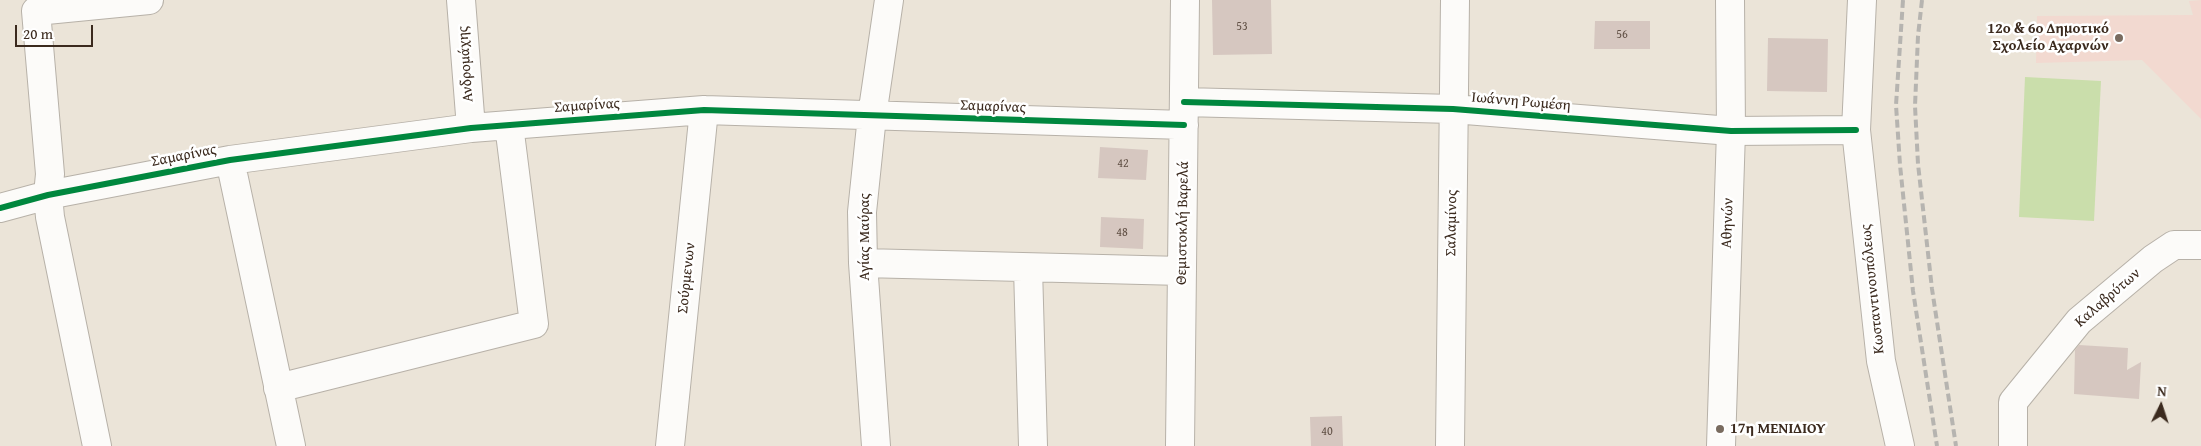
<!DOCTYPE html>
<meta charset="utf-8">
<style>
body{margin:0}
#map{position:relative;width:2201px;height:446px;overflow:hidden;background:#ebe4d8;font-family:"Gentium Book Plus",serif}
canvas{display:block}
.north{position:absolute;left:2136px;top:381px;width:50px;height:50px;-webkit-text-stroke:4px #fff;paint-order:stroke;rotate:4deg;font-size:14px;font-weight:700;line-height:20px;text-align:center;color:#3b2a1e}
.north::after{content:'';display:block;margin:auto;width:18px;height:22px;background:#3b2a1e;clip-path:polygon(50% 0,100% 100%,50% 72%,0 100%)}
.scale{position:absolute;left:15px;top:25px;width:78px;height:22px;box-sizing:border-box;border:2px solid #3b2a1e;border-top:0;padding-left:6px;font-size:15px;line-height:18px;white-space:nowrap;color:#3b2a1e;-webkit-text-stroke:4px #fff;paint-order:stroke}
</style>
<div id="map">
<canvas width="2201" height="446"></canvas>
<div class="north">N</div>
<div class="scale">20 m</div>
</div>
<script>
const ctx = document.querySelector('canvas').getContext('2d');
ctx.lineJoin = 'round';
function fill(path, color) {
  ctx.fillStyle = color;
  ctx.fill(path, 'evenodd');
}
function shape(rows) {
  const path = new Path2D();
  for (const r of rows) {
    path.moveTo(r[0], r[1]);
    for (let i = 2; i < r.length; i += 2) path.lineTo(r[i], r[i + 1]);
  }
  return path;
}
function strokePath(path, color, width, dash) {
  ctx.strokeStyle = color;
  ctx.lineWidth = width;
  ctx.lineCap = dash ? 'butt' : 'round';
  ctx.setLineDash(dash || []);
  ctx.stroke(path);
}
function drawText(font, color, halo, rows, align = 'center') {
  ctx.font = font + ' "Gentium Book Plus",serif';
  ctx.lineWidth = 5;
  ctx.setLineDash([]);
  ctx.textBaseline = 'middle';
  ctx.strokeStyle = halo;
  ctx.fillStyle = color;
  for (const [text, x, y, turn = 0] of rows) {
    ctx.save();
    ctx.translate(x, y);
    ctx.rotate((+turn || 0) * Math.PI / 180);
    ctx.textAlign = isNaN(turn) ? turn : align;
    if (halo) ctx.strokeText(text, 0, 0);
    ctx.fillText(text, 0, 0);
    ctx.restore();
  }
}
fill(shape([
 [2201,0,2201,119,2142,60,2036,63,2037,16,2193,15,2189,1]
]), '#f2d9d0');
fill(shape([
 [2025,77,2101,81,2094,221,2019,217]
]), '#cadeab');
fill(shape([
 [1212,0,1271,0,1272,54,1213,55],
 [1595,21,1650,21,1650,49,1594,49],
 [1768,38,1828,39,1827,92,1767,91],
 [1100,147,1148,150,1146,180,1098,178],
 [1101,217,1144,219,1143,249,1100,247],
 [2079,345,2128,348,2127,370,2141,362,2139,399,2074,394,2075,350],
 [1342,416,1343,446,1311,446,1310,417]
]), '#d6c7c0');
const minor = shape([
 [461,0,471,128],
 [1862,0,1856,130,1881,361,1900,446],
 [1184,102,1453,109,1731,131,1856,130],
 [230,160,291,446],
 [0,208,48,195,230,160,471,128,704,110,1184,125],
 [863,263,1182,271],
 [1028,268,1033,446],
 [278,388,534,324,509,125],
 [97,446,50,217,48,195,50,174,36,11,149,0],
 [670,446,704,110],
 [876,446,863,263,862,212,872,116,889,0],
 [1180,446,1185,0],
 [1450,446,1455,0],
 [2013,446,2013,402,2079,321,2153,259,2174,245,2201,245]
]);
const major = shape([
 [1721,446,1731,131,1730,0]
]);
strokePath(minor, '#b7b1a8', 30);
strokePath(major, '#b7b1a8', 30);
strokePath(minor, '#fcfbf9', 28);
strokePath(major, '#fcfbf9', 28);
strokePath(shape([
 [1903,0,1896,105,1900,165,1913,291,1937,446],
 [1922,0,1918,36,1915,106,1918,164,1932,289,1956,446]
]), '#b6b4b0', 4, [8, 4]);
strokePath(shape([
 [1184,102,1453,109,1731,131,1856,130],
 [0,208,48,195,230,160,471,128,704,110,1184,125]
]), '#00873e', 6);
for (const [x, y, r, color] of [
 [2119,38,5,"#796b5f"],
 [1720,429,5,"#796b5f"]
]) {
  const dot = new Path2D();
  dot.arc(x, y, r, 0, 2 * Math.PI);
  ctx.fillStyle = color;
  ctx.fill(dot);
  strokePath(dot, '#fff', 2);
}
drawText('12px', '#625146', null, [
 ["53",1242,27],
 ["56",1622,35],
 ["42",1123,164],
 ["48",1122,233],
 ["40",1327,432]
]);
drawText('bold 15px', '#3b2a1e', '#fff', [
 ["12ο & 6ο Δημοτικό",2109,29],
 ["Σχολείο Αχαρνών",2109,46],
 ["17η ΜΕΝΙΔΙΟΥ",1730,429,"left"]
], 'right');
drawText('15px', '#3b2a1e', '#fff', [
 ["Ανδρομάχης",466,64,-94],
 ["Ιωάννη Ρωμέση",1521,102,5],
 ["Σαμαρίνας",587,106,-4],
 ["Σαμαρίνας",993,107,2],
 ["Σαμαρίνας",184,156,-11],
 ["Θεμιστοκλή Βαρελά",1183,223,-89],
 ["Σαλαμίνος",1452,223,-89],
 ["Αθηνών",1728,223,-88],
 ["Αγίας Μαύρας",865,237,-90],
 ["Σούρμενων",687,278,-84],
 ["Κωσταντινουπόλεως",1873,289,-96],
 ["Καλαβρύτων",2108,298,-41]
]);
</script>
